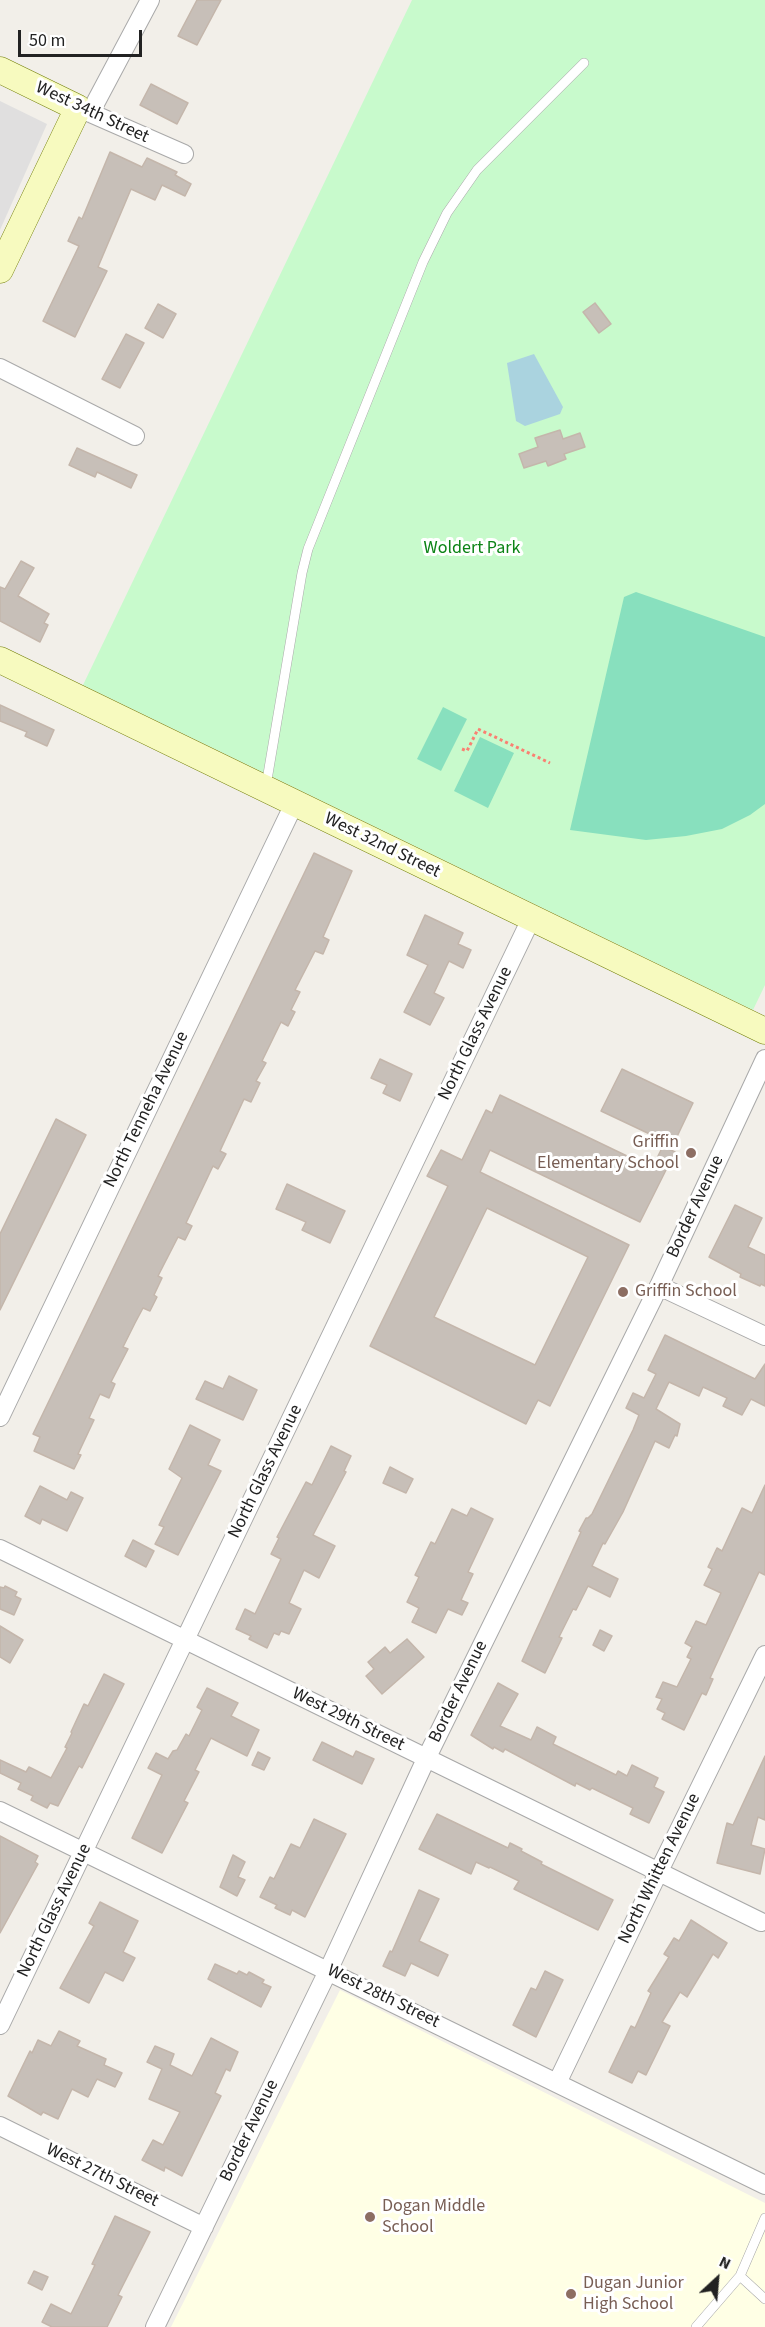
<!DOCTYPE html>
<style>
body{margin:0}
#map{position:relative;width:765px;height:2327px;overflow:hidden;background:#f2efe9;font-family:"Source Sans 3",sans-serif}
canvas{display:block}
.north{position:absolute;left:687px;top:2249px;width:60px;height:60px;-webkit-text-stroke:4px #fff;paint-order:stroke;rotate:26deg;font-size:16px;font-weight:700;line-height:24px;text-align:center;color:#222}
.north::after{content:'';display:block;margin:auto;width:21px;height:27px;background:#222;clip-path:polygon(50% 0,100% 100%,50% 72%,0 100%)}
.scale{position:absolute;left:18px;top:30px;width:124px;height:27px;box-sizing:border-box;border:3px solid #222;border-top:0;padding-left:8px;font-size:18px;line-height:21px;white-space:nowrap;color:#222;-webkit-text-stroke:4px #fff;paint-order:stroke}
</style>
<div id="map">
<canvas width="765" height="2327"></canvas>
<div class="north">N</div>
<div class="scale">50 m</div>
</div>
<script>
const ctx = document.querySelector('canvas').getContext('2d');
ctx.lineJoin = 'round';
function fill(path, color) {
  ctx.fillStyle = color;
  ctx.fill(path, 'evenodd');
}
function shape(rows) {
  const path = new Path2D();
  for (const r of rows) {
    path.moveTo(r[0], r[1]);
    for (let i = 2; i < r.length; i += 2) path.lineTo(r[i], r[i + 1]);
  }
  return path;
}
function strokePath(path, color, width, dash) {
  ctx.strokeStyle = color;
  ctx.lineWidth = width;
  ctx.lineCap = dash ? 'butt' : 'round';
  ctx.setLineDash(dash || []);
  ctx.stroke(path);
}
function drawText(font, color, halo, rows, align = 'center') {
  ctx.font = font + ' "Source Sans 3",sans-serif';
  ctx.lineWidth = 6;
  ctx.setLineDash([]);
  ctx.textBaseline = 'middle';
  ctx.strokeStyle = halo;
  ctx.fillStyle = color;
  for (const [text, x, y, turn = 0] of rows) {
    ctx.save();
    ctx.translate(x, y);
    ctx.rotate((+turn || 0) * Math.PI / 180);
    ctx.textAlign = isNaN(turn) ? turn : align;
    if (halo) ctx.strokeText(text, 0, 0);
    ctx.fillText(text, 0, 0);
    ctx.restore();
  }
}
fill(shape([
 [0,101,47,124,0,230]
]), '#e0dfdf');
fill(shape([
 [340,1990,765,2203,765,2327,171,2327]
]), '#ffffe5');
fill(shape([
 [412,0,765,0,765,985,753,1010,83,685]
]), '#c8facc');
fill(shape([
 [636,592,765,637,765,804,750,815,722,829,686,836,646,840,570,830,624,597],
 [443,707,467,719,441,771,417,759],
 [480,737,514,753,488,808,454,791]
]), '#88e0be');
fill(shape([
 [534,354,563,407,560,414,525,426,516,421,507,363]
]), '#aad3df');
const building = shape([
 [197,0,221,0,197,45,178,36,197,0],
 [151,84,188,103,177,124,140,105,151,84],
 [110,152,142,167,147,158,177,172,175,175,191,184,185,196,162,185,155,200,131,189,98,267,107,271,75,337,43,321,79,246,68,241,79,217,82,219,110,152],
 [595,303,611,324,599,333,583,312,595,303],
 [158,304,176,314,163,338,145,328,158,304],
 [126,334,144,343,120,388,102,379,126,334],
 [560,430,563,439,580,433,585,447,564,454,566,459,548,466,546,461,524,468,519,454,538,447,535,438,560,430],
 [77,448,137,475,131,488,97,472,95,477,69,465,77,448],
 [21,561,34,568,18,596,49,614,44,623,48,625,40,642,0,621,0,587,5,589,21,561],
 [0,705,54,730,47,746,25,736,27,732,0,721,0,705],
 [314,853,352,871,323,937,329,940,323,954,315,951,295,990,300,992,291,1010,295,1012,288,1026,281,1022,262,1061,266,1063,256,1081,260,1083,251,1102,244,1099,220,1151,226,1154,218,1169,213,1166,186,1223,192,1226,185,1240,178,1237,158,1276,162,1278,154,1295,157,1297,150,1311,143,1308,135,1323,123,1347,128,1349,111,1382,115,1384,109,1398,100,1394,89,1418,94,1420,78,1454,81,1455,74,1469,34,1451,40,1437,33,1434,314,853],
 [425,915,463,933,458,944,471,950,463,968,449,961,434,993,444,998,430,1025,404,1012,428,965,407,955,425,915],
 [380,1059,412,1074,400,1101,383,1093,387,1085,371,1078,380,1059],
 [622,1069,693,1103,673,1145,601,1111,622,1069],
 [500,1095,652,1168,663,1146,675,1152,640,1222,490,1150,480,1172,629,1245,550,1406,538,1400,526,1424,370,1346,448,1186,427,1176,441,1150,462,1160,486,1110,492,1113,500,1095],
 [487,1208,588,1257,535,1365,434,1317,487,1208],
 [56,1119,86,1135,0,1310,0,1234,56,1119],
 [287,1184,345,1211,330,1243,302,1230,306,1222,276,1209,287,1184],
 [735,1205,762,1218,748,1247,765,1255,765,1286,761,1284,760,1286,740,1277,741,1274,709,1257,735,1205],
 [665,1335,755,1379,765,1364,765,1406,751,1399,742,1415,723,1406,727,1398,703,1387,699,1396,669,1382,656,1409,680,1424,677,1436,675,1435,669,1448,655,1441,623,1512,605,1544,603,1543,592,1566,618,1579,610,1597,588,1586,576,1610,573,1609,559,1637,562,1638,545,1673,522,1661,581,1532,579,1531,586,1518,588,1518,592,1514,633,1430,639,1415,626,1408,633,1393,644,1398,656,1374,648,1370,665,1335],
 [229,1376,257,1390,243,1420,196,1399,205,1381,223,1389,229,1376],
 [190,1425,220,1440,208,1465,221,1471,178,1555,155,1544,164,1527,159,1525,182,1478,169,1469,190,1425],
 [331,1446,351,1456,344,1471,346,1472,313,1535,335,1546,319,1578,304,1570,289,1603,301,1609,289,1634,281,1631,279,1635,274,1633,267,1648,249,1639,251,1636,236,1629,245,1609,255,1614,281,1559,271,1554,279,1538,277,1537,306,1482,312,1485,331,1446],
 [390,1467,413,1479,406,1493,383,1483,390,1467],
 [765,1485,765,1575,759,1572,710,1678,713,1679,706,1695,702,1693,684,1730,662,1719,665,1713,657,1709,662,1699,656,1697,663,1682,677,1687,691,1659,687,1657,692,1647,685,1643,696,1621,706,1625,721,1593,704,1585,712,1569,708,1567,717,1548,722,1551,742,1508,752,1513,765,1485],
 [40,1486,67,1500,71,1492,83,1498,67,1531,42,1519,40,1524,25,1516,40,1486],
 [471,1508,493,1519,468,1572,473,1574,461,1600,468,1603,462,1615,448,1609,436,1633,412,1622,419,1608,407,1602,419,1577,415,1575,431,1542,435,1544,452,1509,467,1516,471,1508],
 [133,1540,154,1551,146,1567,125,1556,133,1540],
 [5,1586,17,1592,15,1596,21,1599,14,1615,0,1609,0,1587,4,1588,5,1586],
 [0,1626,23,1640,10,1663,0,1657,0,1626],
 [600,1630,612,1636,604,1651,593,1645,600,1630],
 [407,1639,424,1657,382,1694,366,1676,374,1669,368,1662,385,1647,390,1653,407,1639],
 [104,1674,124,1684,82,1768,79,1766,58,1806,50,1803,47,1808,31,1800,33,1796,18,1789,21,1783,0,1773,0,1760,26,1772,29,1767,51,1778,67,1748,65,1747,72,1733,71,1732,84,1704,88,1706,104,1674],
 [498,1683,518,1694,500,1726,531,1740,537,1727,556,1737,553,1744,616,1775,618,1771,627,1776,632,1765,658,1778,654,1787,664,1792,649,1823,630,1814,633,1808,592,1788,590,1790,576,1783,575,1786,505,1749,503,1752,494,1747,493,1749,471,1735,498,1683],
 [207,1688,238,1703,231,1716,259,1730,247,1756,211,1738,195,1770,199,1772,184,1801,188,1803,162,1853,132,1838,162,1775,148,1768,156,1753,168,1759,173,1751,177,1750,186,1734,189,1736,202,1710,197,1707,207,1688],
 [322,1742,353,1757,356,1751,374,1759,362,1784,313,1760,322,1742],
 [258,1752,270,1758,264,1770,252,1765,258,1752],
 [765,1756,765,1820,758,1817,751,1845,765,1849,760,1874,717,1863,727,1823,733,1825,765,1756],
 [437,1814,508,1848,510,1843,522,1849,521,1851,542,1862,541,1864,613,1900,598,1930,514,1889,519,1881,490,1867,489,1868,476,1862,471,1874,419,1849,437,1814],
 [314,1819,346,1834,305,1917,292,1910,290,1915,275,1908,277,1905,260,1897,270,1877,274,1879,291,1844,300,1848,314,1819],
 [0,1836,38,1856,35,1862,38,1864,0,1933,0,1836],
 [233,1855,245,1862,238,1877,245,1880,237,1896,220,1887,233,1855],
 [419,1890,439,1899,419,1941,448,1955,438,1976,411,1963,405,1976,383,1966,390,1951,392,1952,419,1890],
 [100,1902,138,1921,123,1952,135,1958,123,1981,105,1972,89,2003,60,1988,94,1926,89,1923,100,1902],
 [691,1920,727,1943,718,1958,713,1954,687,1997,680,1992,662,2022,670,2026,646,2075,638,2071,632,2083,609,2072,631,2026,635,2028,651,1993,648,1991,669,1957,664,1954,674,1938,679,1941,691,1920],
 [215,1964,237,1974,239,1971,247,1975,249,1972,264,1980,262,1983,271,1987,261,2007,208,1979,215,1964],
 [545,1971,563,1980,536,2037,513,2025,531,1988,536,1990,545,1971],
 [59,2031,80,2041,77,2046,106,2059,104,2065,122,2073,115,2087,97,2079,88,2097,72,2089,58,2119,43,2112,41,2115,8,2096,30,2051,32,2053,38,2040,51,2046,59,2031],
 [211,2038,238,2052,230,2071,226,2069,215,2093,221,2096,182,2176,165,2167,164,2171,142,2160,153,2140,163,2145,180,2112,149,2099,162,2069,147,2062,155,2046,174,2054,170,2065,192,2076,211,2038],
 [115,2216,150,2232,118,2295,122,2297,107,2327,52,2327,42,2322,51,2304,71,2314,95,2265,92,2264,115,2216],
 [34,2271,48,2277,42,2290,28,2283,34,2271]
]);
fill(building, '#c7bfb8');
strokePath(building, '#c4b6ab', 1.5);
const lane = shape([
 [266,786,302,573,308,549,423,262,447,213,477,170,584,63],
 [740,2276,765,2299],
 [696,2327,740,2276,765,2218]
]);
const street = shape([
 [79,108,184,154],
 [90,113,150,0],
 [0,368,135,436],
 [659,1286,765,1336],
 [0,1417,295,802],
 [0,1549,761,1922],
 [0,1811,765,2185],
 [0,2025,531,919],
 [557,2083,658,1873,765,1655],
 [0,2126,204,2227],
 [155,2327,328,1971,426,1759,659,1286,765,1059]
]);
const secondary = shape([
 [0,70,78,108,0,270],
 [0,660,765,1031]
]);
strokePath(lane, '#a9a9a9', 10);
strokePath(street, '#a9a9a9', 20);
strokePath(secondary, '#707d05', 27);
strokePath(shape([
 [462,749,467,751,478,729,550,763]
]), '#fa8072', 3, [3, 3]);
strokePath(lane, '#fff', 9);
strokePath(street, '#fff', 18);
strokePath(secondary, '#f7fabf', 26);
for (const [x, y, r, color] of [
 [691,1153,6,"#8d6e63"],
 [623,1292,6,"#8d6e63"],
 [370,2217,6,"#8d6e63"],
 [571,2294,6,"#8d6e63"]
]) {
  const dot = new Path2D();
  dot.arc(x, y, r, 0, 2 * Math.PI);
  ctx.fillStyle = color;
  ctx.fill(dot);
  strokePath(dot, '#fff', 2);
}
drawText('18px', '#222', '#fff', [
 ["West 34th Street",92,113,25],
 ["West 32nd Street",382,846,26],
 ["North Glass Avenue",476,1034,-64],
 ["North Tenneha Avenue",147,1110,-64],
 ["Border Avenue",696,1207,-65],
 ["North Glass Avenue",266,1472,-64],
 ["Border Avenue",459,1692,-64],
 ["West 29th Street",348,1720,26],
 ["North Whitten Avenue",660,1869,-64],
 ["North Glass Avenue",55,1911,-64],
 ["West 28th Street",383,1997,26],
 ["Border Avenue",250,2131,-64],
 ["West 27th Street",102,2176,26]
]);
drawText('18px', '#0c8416', '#fff', [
 ["Woldert Park",472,549]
]);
drawText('18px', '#785e54', '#fff', [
 ["Griffin",679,1143,"right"],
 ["Elementary School",679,1164,"right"],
 ["Griffin School",635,1292],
 ["Dogan Middle",382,2207],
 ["School",382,2228],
 ["Dugan Junior",583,2284],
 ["High School",583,2305]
], 'left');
</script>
